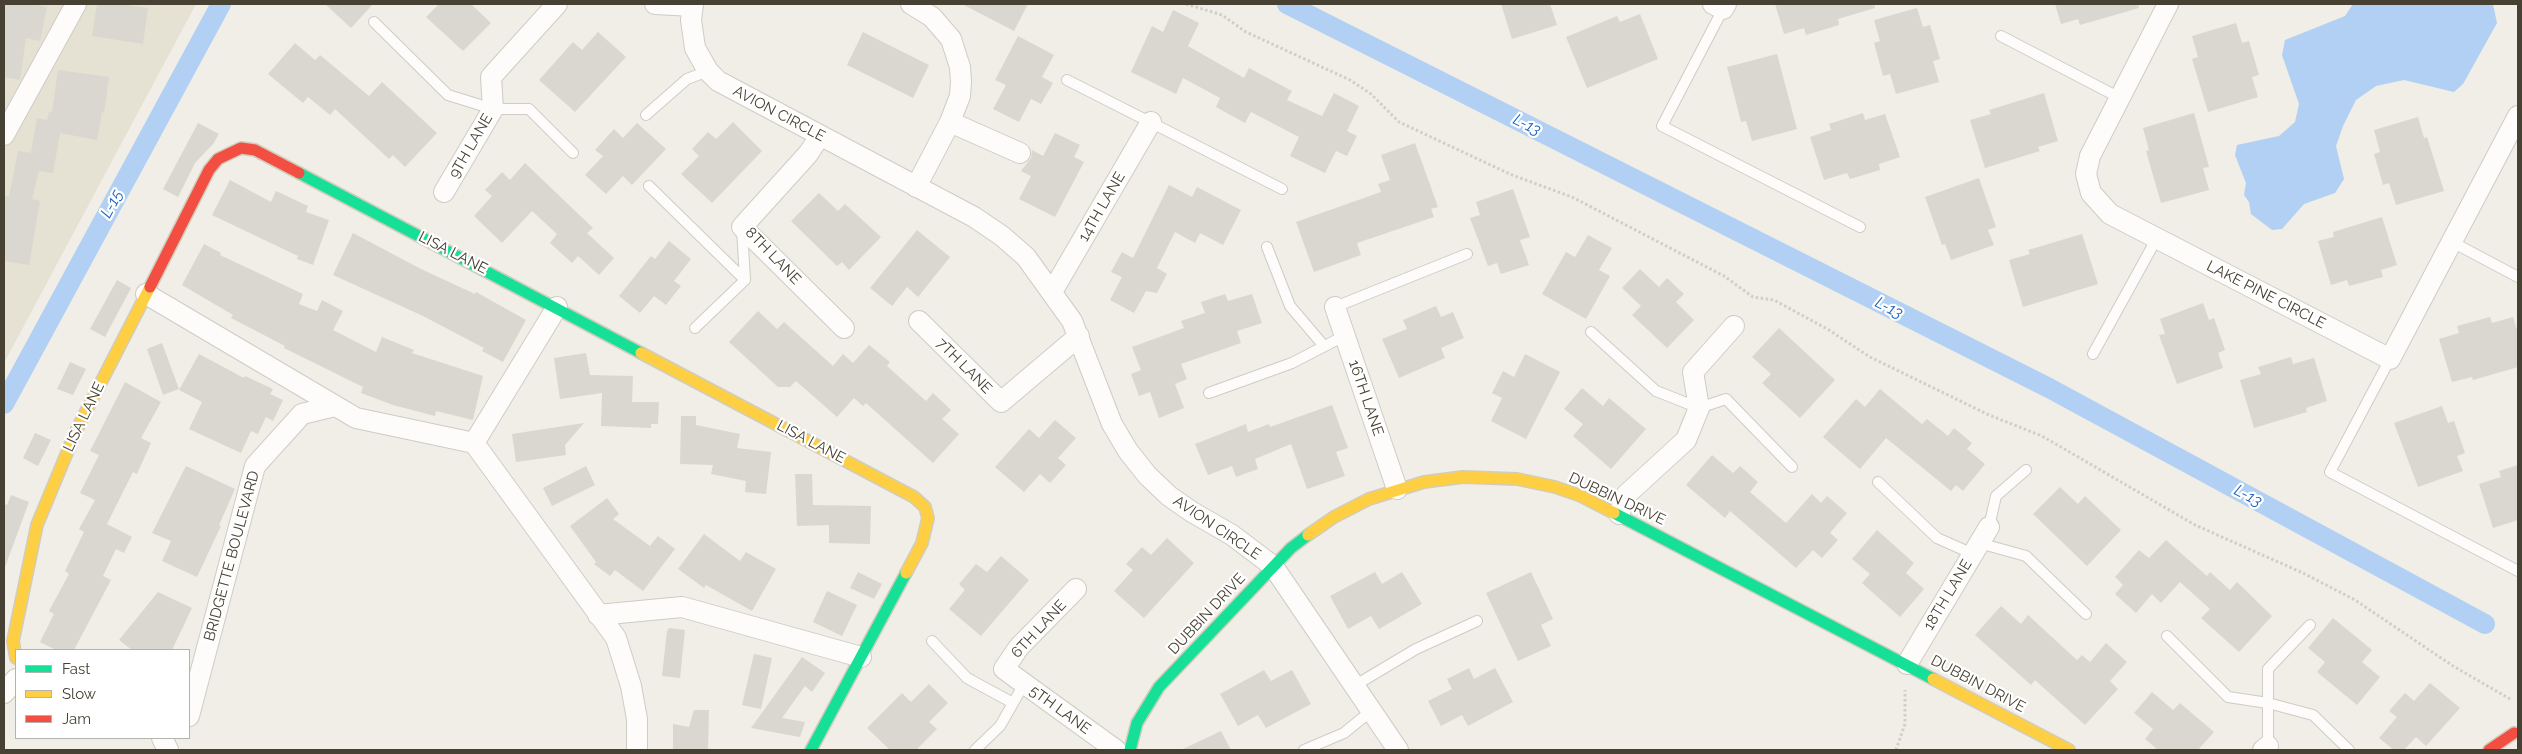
<!DOCTYPE html>
<style>
body{margin:0}
#map{position:relative;width:2522px;height:754px;overflow:hidden;background:#f0eee6;font-family:Raleway,sans-serif}
canvas{display:block}
.frame{position:absolute;inset:0;border:5px solid #464132;pointer-events:none}
.legend{position:absolute;left:15px;top:649px;width:175px;height:90px;box-sizing:border-box;background:#fff;border:1px solid #b5b3ad;margin:0;padding:6px 9px;list-style:none;font-size:15px;color:#464132}
.legend li{display:flex;align-items:center;gap:10px;height:25px}
.legend b{width:25px;border:1px solid #b5b3ad}
</style>
<div id="map">
<canvas width="2522" height="754"></canvas>
<div class="frame"></div>
<ul class="legend">
<li><b style="height:6px;background:#16e098"></b>Fast</li>
<li><b style="height:6px;background:#ffcf43"></b>Slow</li>
<li><b style="height:6px;background:#f24e42"></b>Jam</li>
</ul>
</div>
<script>
const ctx = document.querySelector('canvas').getContext('2d');
ctx.lineJoin = 'round';
function fill(path, color) {
  ctx.fillStyle = color;
  ctx.fill(path, 'evenodd');
}
function shape(rows) {
  const path = new Path2D();
  for (const r of rows) {
    path.moveTo(r[0], r[1]);
    for (let i = 2; i < r.length; i += 2) path.lineTo(r[i], r[i + 1]);
  }
  return path;
}
function strokePath(path, color, width, dash) {
  ctx.strokeStyle = color;
  ctx.lineWidth = width;
  ctx.lineCap = dash ? 'butt' : 'round';
  ctx.setLineDash(dash || []);
  ctx.stroke(path);
}
function drawText(font, color, halo, rows, align = 'center') {
  ctx.font = font + ' Raleway,sans-serif';
  ctx.lineWidth = 4.5;
  ctx.setLineDash([]);
  ctx.textBaseline = 'middle';
  ctx.strokeStyle = halo;
  ctx.fillStyle = color;
  for (const [text, x, y, turn = 0] of rows) {
    ctx.save();
    ctx.translate(x, y);
    ctx.rotate((+turn || 0) * Math.PI / 180);
    ctx.textAlign = isNaN(turn) ? turn : align;
    if (halo) ctx.strokeText(text, 0, 0);
    ctx.fillText(text, 0, 0);
    ctx.restore();
  }
}
fill(shape([
 [4,4,196,4,4,363]
]), '#e5e1d3');
fill(shape([
 [2353,4,2493,4,2497,23,2463,84,2454,92,2404,80,2376,86,2356,100,2343,126,2336,146,2344,179,2335,193,2304,204,2282,229,2272,230,2251,214,2249,202,2244,195,2246,183,2235,155,2237,145,2279,136,2295,122,2299,104,2282,55,2285,40,2345,16]
]), '#b1d0f3');
strokePath(shape([
 [1287,4,2049,388,2485,624],
 [4,404,221,4]
]), '#b1d0f3', 20);
fill(shape([
 [4,4,31,4,47,7,40,41,26,38,20,80,4,77],
 [97,4,120,4,148,8,143,44,92,36],
 [325,4,373,4,351,28],
 [439,4,471,4,491,23,463,51,426,17],
 [962,4,1028,4,1014,31],
 [1501,4,1550,4,1557,25,1512,39],
 [1775,4,1874,4,1875,8,1838,19,1839,25,1806,35,1804,28,1784,34],
 [2055,4,2138,4,2139,8,2080,25,2078,19,2061,24],
 [1917,8,1923,27,1930,25,1940,59,1933,61,1939,82,1896,94,1890,74,1883,76,1874,43,1880,41,1874,20],
 [1173,10,1199,23,1188,46,1244,78,1249,68,1292,91,1287,100,1322,116,1334,93,1359,106,1347,131,1357,136,1347,156,1336,151,1325,173,1290,156,1299,137,1251,112,1245,123,1216,107,1220,98,1183,78,1176,94,1131,72,1152,26,1163,32],
 [1640,14,1658,59,1587,88,1566,37,1617,16,1620,22],
 [2236,23,2242,43,2249,41,2259,75,2252,77,2258,97,2208,112,2192,59,2198,57,2192,36],
 [598,32,626,57,575,112,539,80,573,42,582,50],
 [863,32,929,65,913,98,847,65],
 [1018,36,1054,55,1042,77,1053,83,1041,104,1031,99,1019,122,993,109,1006,85,995,80],
 [295,43,315,60,320,55,369,96,382,82,437,133,405,167,393,155,389,159,335,109,330,115,308,97,303,103,268,74],
 [1777,54,1797,129,1752,141,1746,121,1741,122,1727,67],
 [58,70,109,77,104,113,102,112,97,140,60,133,53,173,39,171,32,199,40,201,29,265,4,261,4,196,9,197,18,151,31,153,37,118,47,120,49,112,52,112],
 [2044,93,2058,141,2038,147,2040,151,1985,168,1970,120,1991,114,1989,110],
 [1863,113,1865,120,1885,114,1900,157,1879,164,1880,170,1850,179,1847,173,1824,180,1810,137,1831,130,1829,124],
 [2194,113,2209,167,2203,168,2209,190,2161,203,2146,151,2149,150,2143,128],
 [2418,117,2424,138,2427,137,2444,191,2396,205,2389,183,2383,185,2374,154,2380,152,2374,130],
 [733,122,762,151,712,203,681,174,699,156,692,149,708,132,716,139],
 [198,123,219,134,213,144,195,163,178,197,163,189],
 [637,123,666,149,632,185,623,176,606,194,585,175,603,156,595,150,614,129,623,138],
 [1055,133,1080,145,1074,157,1084,162,1055,217,1019,199,1031,176,1021,171,1031,158,1032,150,1043,156],
 [1415,143,1438,207,1431,209,1434,217,1357,243,1361,255,1314,272,1296,222,1381,192,1378,184,1390,180,1381,155],
 [525,163,593,228,587,233,614,258,599,275,578,256,572,263,550,243,557,234,532,211,502,243,474,216,492,196,485,190,502,172,510,180],
 [1979,178,1996,227,1988,230,1994,245,1951,260,1945,244,1942,245,1925,197],
 [230,180,271,202,276,191,308,206,306,212,329,220,313,265,297,259,298,256,212,215],
 [1169,185,1192,197,1197,187,1241,210,1223,245,1200,233,1195,243,1175,232,1157,268,1167,274,1157,293,1146,291,1134,313,1110,300,1122,277,1111,272,1122,252,1133,258],
 [1513,189,1530,237,1520,240,1529,265,1501,274,1497,263,1488,266,1470,218,1480,215,1476,202],
 [819,193,838,211,845,204,881,237,849,270,842,262,837,266,791,221],
 [2382,217,2397,265,2381,270,2383,277,2349,286,2347,280,2331,285,2318,241,2334,237,2333,232],
 [917,230,950,257,918,297,907,287,892,306,870,288],
 [353,233,421,269,475,294,476,292,526,320,503,362,482,351,484,348,423,316,333,275],
 [2082,234,2098,284,2023,307,2009,260,2030,254,2028,250],
 [1588,235,1612,248,1599,270,1610,276,1586,319,1542,294,1566,252,1575,257],
 [669,241,691,259,674,281,681,286,666,305,654,296,640,313,619,296,651,256,655,259],
 [204,244,221,253,220,255,303,294,299,304,317,311,322,300,343,311,333,330,376,352,382,337,414,350,412,353,483,376,473,420,436,411,435,416,393,405,361,393,363,387,284,348,285,346,231,318,233,315,182,285],
 [1640,269,1659,287,1667,278,1684,294,1676,302,1694,320,1667,348,1632,315,1641,306,1622,288],
 [117,280,131,288,105,337,90,329],
 [1225,294,1228,301,1252,294,1262,323,1237,331,1241,343,1181,364,1187,379,1175,384,1184,408,1159,418,1150,392,1139,396,1131,374,1141,370,1132,347,1184,328,1181,321,1205,313,1201,302],
 [2203,303,2209,320,2214,318,2225,350,2218,353,2223,368,2177,384,2159,335,2165,334,2160,319],
 [1436,306,1441,317,1453,312,1464,338,1441,348,1445,358,1399,378,1382,339,1407,329,1403,320],
 [758,311,777,329,784,322,833,366,843,354,853,363,869,345,890,362,887,366,926,401,933,393,951,410,942,419,959,434,933,463,866,403,863,406,854,398,837,417,796,381,790,387,778,387,729,342],
 [2490,317,2492,323,2513,317,2518,333,2518,367,2473,380,2472,377,2452,382,2439,339,2459,333,2457,326],
 [1779,328,1835,380,1800,418,1762,383,1771,374,1752,357],
 [162,343,179,389,163,395,147,349],
 [586,353,590,375,633,376,632,402,659,402,658,424,651,424,651,428,601,426,602,393,560,399,554,358],
 [199,354,244,378,245,376,273,389,270,394,283,400,273,421,266,417,258,434,251,431,241,453,189,429,202,402,179,390],
 [1525,354,1560,372,1526,439,1491,421,1502,398,1492,393,1503,371,1514,377],
 [2291,357,2293,364,2314,358,2327,401,2306,408,2307,412,2254,428,2240,380,2261,374,2258,367],
 [70,362,86,369,73,395,57,389],
 [125,382,161,402,141,438,151,443,137,474,133,472,107,524,132,537,124,553,116,549,103,576,111,580,74,650,56,650,40,642,54,614,49,611,69,574,65,571,84,532,79,529,95,500,80,493,99,455,90,451],
 [1582,388,1603,406,1609,398,1646,429,1611,469,1573,436,1583,424,1564,409],
 [1880,389,1922,424,1927,419,1948,436,1954,428,1972,443,1967,449,1985,464,1963,491,1956,485,1951,491,1886,438,1860,469,1823,437,1856,399,1865,407],
 [1332,405,1348,448,1336,452,1345,476,1307,489,1291,444,1255,459,1258,469,1236,477,1232,466,1208,475,1195,444,1246,424,1248,432,1269,424,1270,427],
 [2442,406,2448,423,2454,421,2465,453,2457,456,2463,471,2418,487,2394,423],
 [681,416,696,416,696,425,740,434,737,448,771,452,766,494,745,492,746,481,711,474,713,465,680,464],
 [1055,420,1076,438,1058,458,1066,465,1050,483,1040,474,1024,492,995,467,1029,429,1039,438],
 [584,423,565,445,566,455,516,462,512,434],
 [35,433,51,440,38,466,23,458],
 [1712,455,1733,473,1740,466,1758,482,1750,492,1786,523,1812,494,1821,503,1827,496,1847,513,1830,533,1838,540,1822,558,1813,550,1796,568,1730,511,1725,518,1686,485],
 [2518,465,2518,520,2493,528,2479,484,2501,477,2499,471],
 [186,466,235,489,219,525,221,526,197,577,162,561,171,541,152,533],
 [586,466,595,485,552,506,543,488],
 [795,474,812,474,813,505,871,506,870,544,829,543,829,525,797,526],
 [2060,487,2078,504,2085,496,2121,530,2087,566,2033,514],
 [11,495,29,502,5,567,4,504,7,505],
 [607,498,619,514,613,519,650,546,658,536,675,549,643,591,615,570,610,576,594,564,596,562,570,526],
 [1877,530,1914,563,1906,573,1924,589,1900,617,1862,583,1870,574,1852,559],
 [704,534,740,561,746,552,776,569,752,611,706,585,704,588,678,569],
 [1167,538,1194,563,1144,618,1114,591,1133,570,1126,564,1142,547,1151,555],
 [2166,540,2207,576,2210,572,2230,590,2237,582,2272,616,2239,652,2201,618,2210,609,2180,582,2161,603,2152,594,2136,613,2115,594,2123,585,2115,577,2139,550,2149,558],
 [1001,556,1029,580,981,636,949,609,965,590,959,584,976,564,987,572],
 [858,572,882,584,874,599,850,588],
 [1375,572,1382,584,1402,572,1422,604,1379,629,1371,616,1348,629,1330,596],
 [1531,572,1553,619,1541,625,1551,646,1518,661,1486,593],
 [827,591,857,605,842,636,813,622],
 [158,592,192,608,172,650,132,650,119,640],
 [2001,606,2021,624,2028,615,2077,660,2082,655,2090,662,2106,643,2127,662,2110,681,2118,689,2085,725,2035,680,2031,685,1975,635],
 [2333,618,2372,650,2362,662,2380,677,2357,705,2317,672,2325,662,2308,648],
 [669,628,685,630,680,678,662,676,667,631],
 [754,654,772,658,761,709,742,705],
 [802,657,825,673,812,692,805,686,782,718,805,722,800,737,751,728],
 [1469,668,1474,679,1495,668,1513,702,1468,726,1462,715,1441,726,1428,701,1452,689,1447,679],
 [1264,670,1271,681,1292,670,1311,704,1266,728,1258,715,1238,726,1220,694],
 [2430,683,2460,708,2426,746,2416,737,2404,750,2394,750,2379,738,2397,717,2389,711,2405,693,2414,701],
 [929,684,948,703,929,722,937,729,916,750,890,750,867,728,902,693,911,702],
 [2152,692,2173,710,2180,703,2214,732,2198,750,2158,750,2145,739,2153,729,2134,713],
 [694,710,709,710,708,750,673,750,673,724,689,727],
 [1221,731,1231,750,1181,750]
]), '#d9d7cf');
const lane = shape([
 [1723,9,1662,126,1860,227],
 [374,22,448,95,493,109,529,109,573,153],
 [2001,36,2120,98],
 [1067,80,1282,189],
 [646,115,687,79,708,71],
 [649,186,745,280],
 [2452,242,2518,277],
 [1267,247,1290,306,1324,346],
 [1335,307,1467,254],
 [695,328,745,280,742,228],
 [1591,332,1656,391,1699,408,1726,399,1792,467],
 [2093,354,2157,238],
 [2390,359,2330,472,2518,571],
 [1209,393,1292,363,1344,336],
 [1878,482,1937,538,1973,554],
 [1989,527,1996,496,2026,470],
 [1979,543,2026,556,2086,614],
 [2167,636,2228,697,2268,703,2313,715,2349,750],
 [932,641,967,678,1013,703],
 [1354,686,1416,649,1477,621],
 [2268,746,2268,669,2310,625],
 [975,750,1000,726,1024,684],
 [1304,750,1344,733,1371,711]
]);
const street = shape([
 [655,4,693,6],
 [693,4,691,20,695,48,708,71,718,81,974,217,1002,236,1026,257,1072,321,1112,424,1128,451,1147,475,1169,496,1192,512,1232,535,1273,566,1398,750],
 [911,4,932,17,951,39,960,67,961,82,960,96,950,122,916,187],
 [1713,4,1723,9,1726,4],
 [2168,4,2090,156,2086,174,2091,193,2110,214,2390,359,2518,116],
 [950,122,1020,153],
 [4,135,76,4],
 [820,136,808,154,742,227,844,328],
 [444,192,493,109,491,77,557,4],
 [1052,292,1151,122],
 [146,294,356,418,474,443,616,638,631,686,637,719,637,750],
 [1335,307,1397,489],
 [919,321,1001,402,1079,336],
 [474,443,557,307],
 [1619,514,1627,494,1686,440,1699,408,1693,372,1734,326],
 [1076,589,1019,647,1004,669,1116,750],
 [598,615,682,607,861,657],
 [1907,664,1989,527],
 [4,693,16,679],
 [189,716,255,466,302,414,335,406],
 [162,738,168,750],
 [2263,750,2268,746]
]);
const fast = shape([
 [299,173,641,353],
 [1614,513,1933,679],
 [811,750,906,573],
 [1130,750,1137,723,1159,687,1291,548,1308,535]
]);
const slow = shape([
 [641,353,914,497,925,507,928,518,922,543,906,573],
 [1308,535,1334,517,1369,499,1424,482,1463,477,1517,479,1555,487,1581,496,1614,513],
 [16,658,13,641,37,525,76,431,150,287],
 [1933,679,2069,750]
]);
const jam = shape([
 [150,287,209,170,218,159,241,148,255,150,299,173],
 [2489,750,2514,733]
]);
strokePath(lane, '#ceccc4', 12);
strokePath(street, '#ceccc4', 22);
strokePath(fast, '#d0cdbc', 14);
strokePath(slow, '#d0cdbc', 14);
strokePath(jam, '#d0cdbc', 14);
strokePath(shape([
 [1186,4,1222,15,1246,32,1350,80,1371,94,1399,122,1512,175,1572,197,1724,276,1753,297,1774,300,1829,330,1870,357,1989,415,2042,436,2195,525,2303,573,2355,600,2453,666,2512,700],
 [1896,750,1905,724,1905,690]
]), '#d1cec8', 3, [2.5, 2.5]);
strokePath(lane, '#fdfcfb', 10);
strokePath(street, '#fdfcfb', 20);
strokePath(fast, '#16e098', 11);
strokePath(slow, '#ffcf43', 11);
strokePath(jam, '#f24e42', 11);
drawText('15px', '#464132', '#fff', [
 ["AVION CIRCLE",779,114,28],
 ["9TH LANE",471,146,-60],
 ["14TH LANE",1102,207,-60],
 ["LISA LANE",453,253,27],
 ["8TH LANE",773,256,46],
 ["LAKE PINE CIRCLE",2266,295,27],
 ["7TH LANE",964,366,45],
 ["16TH LANE",1366,398,71],
 ["LISA LANE",84,417,-64],
 ["LISA LANE",811,442,28],
 ["DUBBIN DRIVE",1617,499,25],
 ["AVION CIRCLE",1217,528,34],
 ["BRIDGETTE BOULEVARD",232,556,-75],
 ["18TH LANE",1948,595,-59],
 ["DUBBIN DRIVE",1207,614,-47],
 ["6TH LANE",1039,629,-47],
 ["DUBBIN DRIVE",1978,684,28],
 ["5TH LANE",1060,710,36]
]);
drawText('italic 16px', '#1f65be', '#fff', [
 ["L-13",1527,125,27],
 ["L-15",112,204,-62],
 ["L-13",1889,308,27],
 ["L-13",2248,496,28]
]);
</script>
